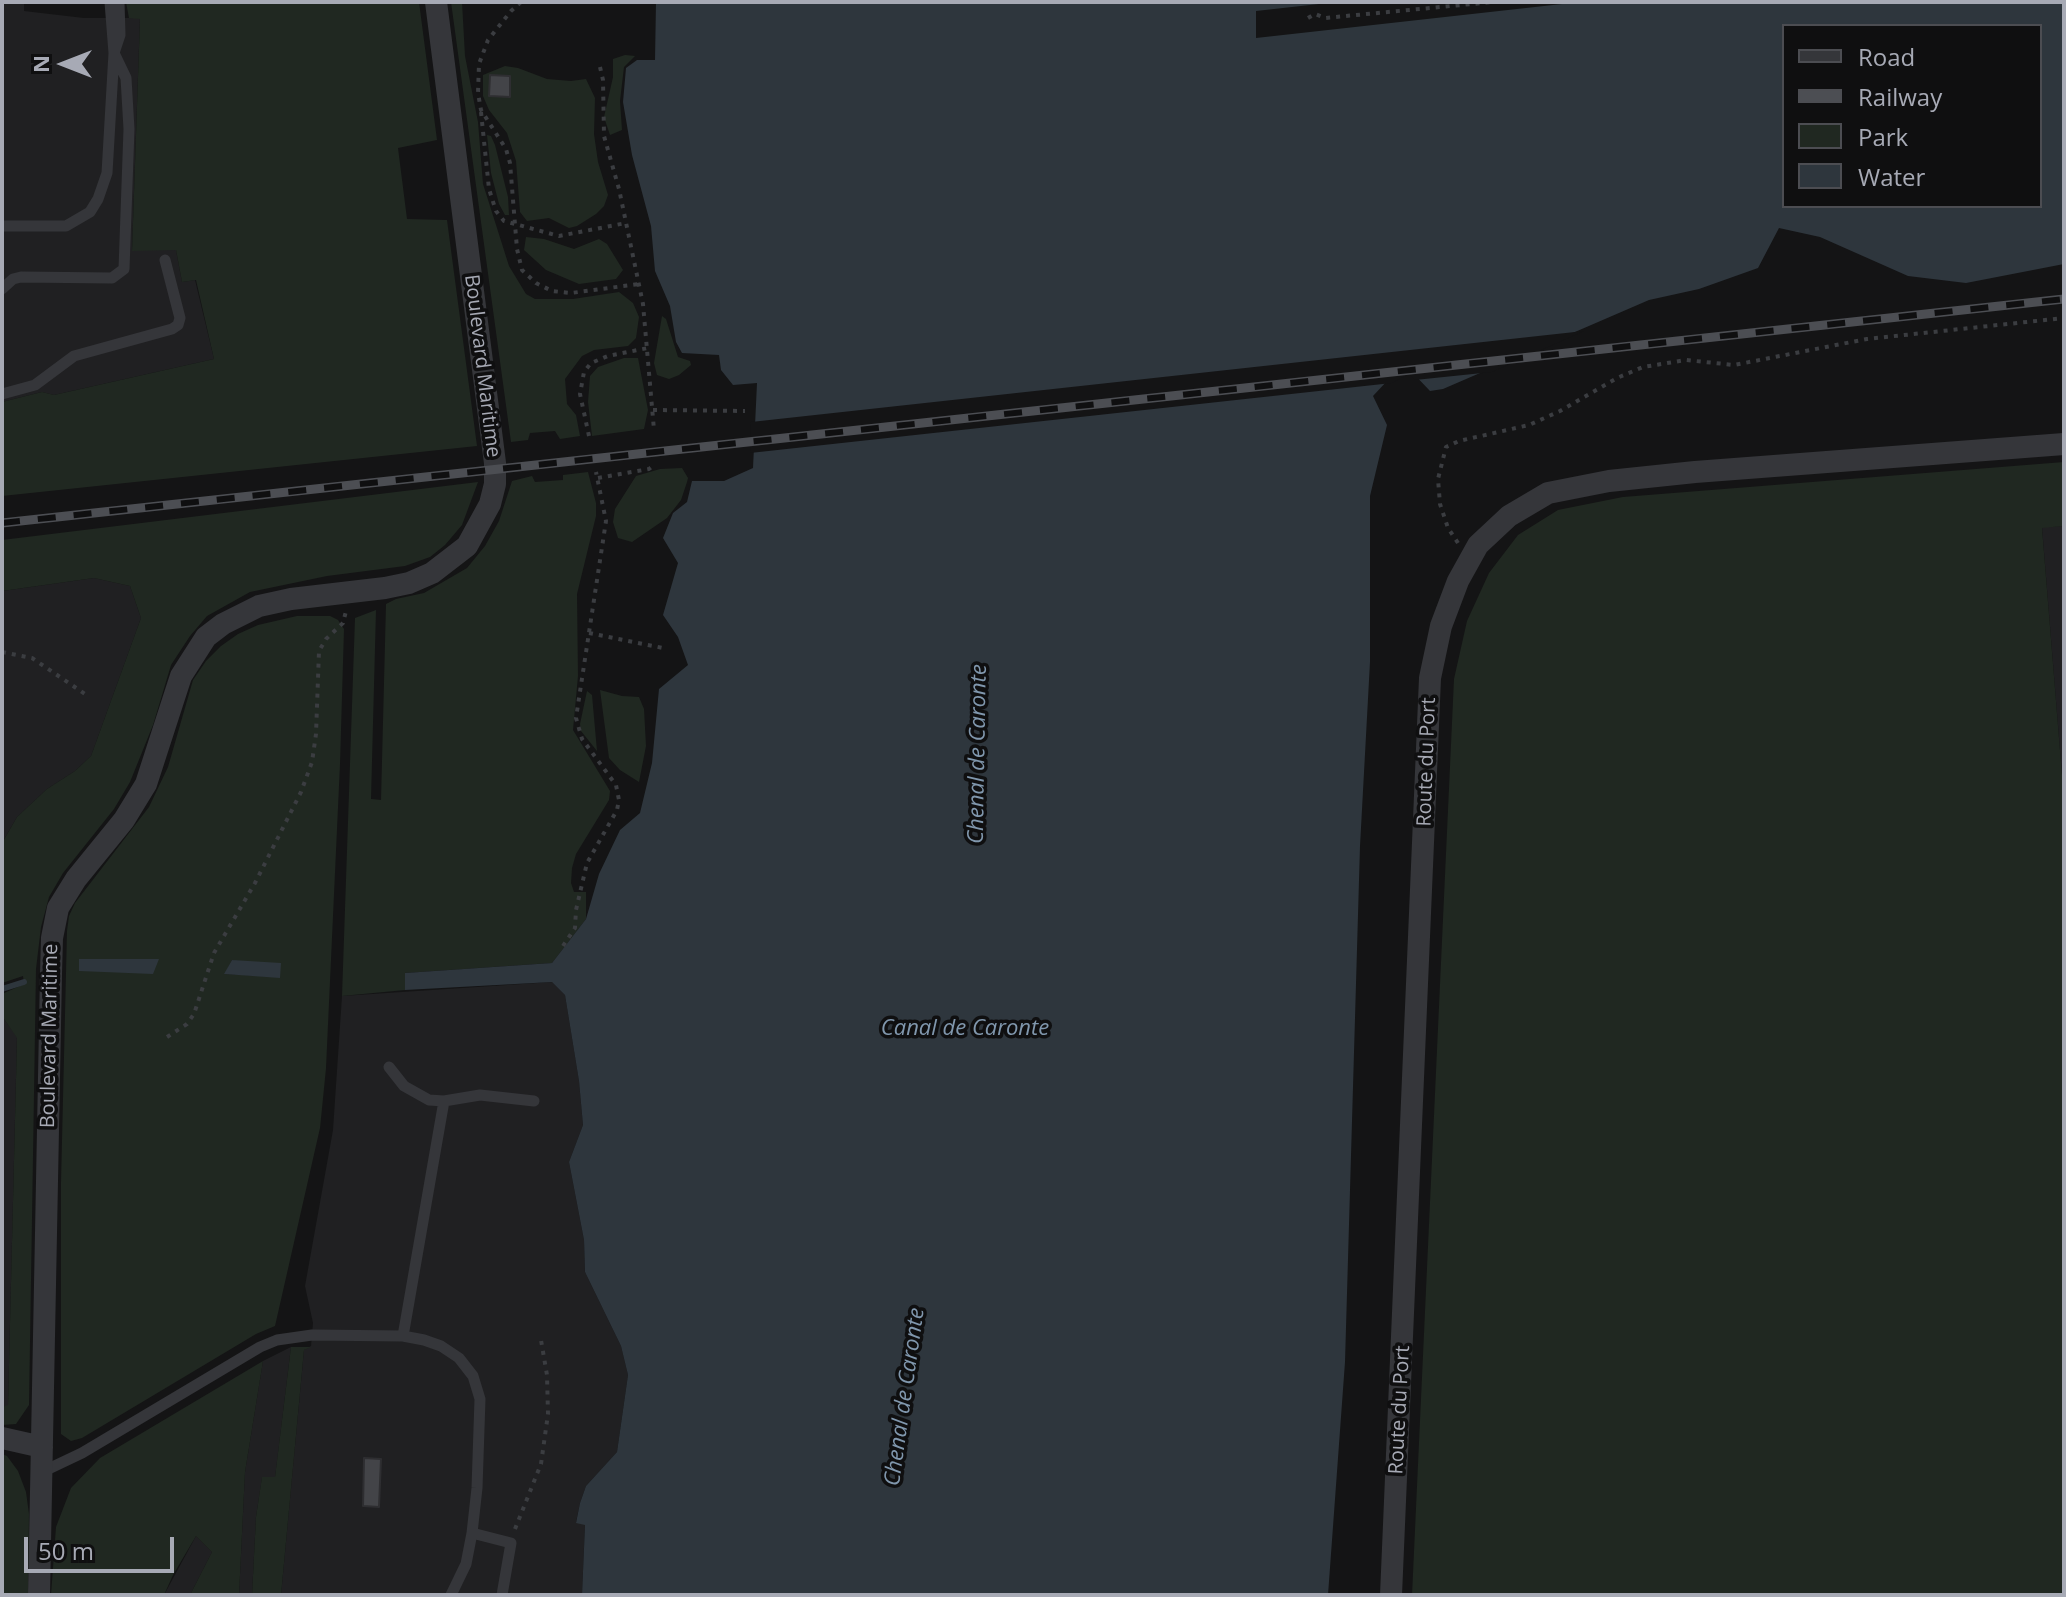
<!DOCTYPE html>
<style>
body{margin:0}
#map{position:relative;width:2066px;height:1597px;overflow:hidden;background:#141415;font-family:"Open Sans",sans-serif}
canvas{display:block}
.frame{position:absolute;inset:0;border:4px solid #a7aab5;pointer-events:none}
.legend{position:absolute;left:1782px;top:24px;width:260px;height:184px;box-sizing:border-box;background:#0f0f10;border:2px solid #4c4d52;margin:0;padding:10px 14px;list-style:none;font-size:24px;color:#a7aab5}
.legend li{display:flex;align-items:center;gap:16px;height:40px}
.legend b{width:40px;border:2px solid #4c4d52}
.north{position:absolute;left:24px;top:24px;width:80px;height:80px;-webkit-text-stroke:6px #0f0f10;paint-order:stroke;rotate:270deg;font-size:22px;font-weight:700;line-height:32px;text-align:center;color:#a7aab5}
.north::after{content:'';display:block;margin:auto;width:28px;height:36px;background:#a7aab5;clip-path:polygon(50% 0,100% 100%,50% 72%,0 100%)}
.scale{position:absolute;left:24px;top:1537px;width:150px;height:36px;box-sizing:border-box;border:4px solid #a7aab5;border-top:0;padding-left:10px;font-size:24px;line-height:28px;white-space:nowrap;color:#a7aab5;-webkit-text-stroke:6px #0f0f10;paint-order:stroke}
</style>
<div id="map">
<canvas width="2066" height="1597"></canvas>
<div class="frame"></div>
<ul class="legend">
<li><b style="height:10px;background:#35363a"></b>Road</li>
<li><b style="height:10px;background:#4c4e53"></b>Railway</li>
<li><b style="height:22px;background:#202821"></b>Park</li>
<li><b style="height:22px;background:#2e363d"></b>Water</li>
</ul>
<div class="north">N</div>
<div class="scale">50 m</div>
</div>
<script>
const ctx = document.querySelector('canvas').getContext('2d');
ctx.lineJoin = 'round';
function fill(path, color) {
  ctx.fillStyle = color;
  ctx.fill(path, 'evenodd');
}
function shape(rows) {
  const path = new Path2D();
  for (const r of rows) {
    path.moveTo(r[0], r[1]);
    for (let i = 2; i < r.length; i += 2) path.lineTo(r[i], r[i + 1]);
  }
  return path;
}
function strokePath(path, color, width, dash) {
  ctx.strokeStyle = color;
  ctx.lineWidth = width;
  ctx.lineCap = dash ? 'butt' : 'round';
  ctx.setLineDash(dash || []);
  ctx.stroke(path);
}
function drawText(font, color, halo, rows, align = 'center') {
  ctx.font = font + ' "Open Sans",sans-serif';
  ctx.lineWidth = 7;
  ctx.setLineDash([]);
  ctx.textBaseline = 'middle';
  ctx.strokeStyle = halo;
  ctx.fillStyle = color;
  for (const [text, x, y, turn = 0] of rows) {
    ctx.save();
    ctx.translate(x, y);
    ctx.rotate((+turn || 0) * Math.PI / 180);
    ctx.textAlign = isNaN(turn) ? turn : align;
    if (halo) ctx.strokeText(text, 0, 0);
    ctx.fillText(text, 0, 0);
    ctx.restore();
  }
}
fill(shape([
 [2,2,24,2,24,11,84,18,140,18,132,250,176,250,182,282,195,280,214,359,54,395,42,392,2,402],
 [2064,526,2064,800,2042,527],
 [94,578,130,586,141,618,91,756,75,771,47,789,17,817,2,843,2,591],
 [552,982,565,995,579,1081,583,1125,569,1162,584,1240,585,1272,621,1346,628,1375,617,1452,586,1486,580,1503,576,1522,585,1524,582,1595,281,1595,304,1350,311,1346,313,1323,305,1286,333,1130,342,996],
 [2,1016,17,1037,8,1406,2,1407],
 [291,1347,275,1478,262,1478,256,1517,252,1595,239,1595,245,1472,263,1361],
 [196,1536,212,1552,190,1595,164,1595]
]), '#202022');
fill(shape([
 [126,2,419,2,437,140,398,148,407,219,447,220,477,446,2,496,2,402,42,392,54,395,214,359,196,280,182,282,176,250,132,251,140,19,129,18],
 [451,2,462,2,465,56,478,122,483,184,509,266,526,294,535,299,573,299,619,292,633,303,639,317,636,338,628,346,594,350,582,356,565,379,567,404,576,415,580,436,560,439,555,431,530,433,528,440,511,442],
 [625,55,635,56,624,67,620,101,622,130,610,135,604,117,613,77,613,59],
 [505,66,518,68,547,79,571,81,586,79,595,98,594,134,598,162,608,195,604,206,596,214,577,226,569,228,549,218,527,221,520,212,516,161,507,133,489,110,483,96,483,75],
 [487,135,491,136,495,145,508,197,509,215,505,215,499,204,491,173],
 [526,237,544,239,574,249,599,239,607,244,623,270,616,279,579,284,546,270,524,250],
 [662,316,666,319,678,357,690,361,691,365,679,375,669,379,657,375,654,363],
 [624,358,638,358,648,410,644,429,592,436,588,402,590,376,598,367],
 [2064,462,2064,526,2042,528,2064,800,2064,1595,1412,1595,1454,679,1467,621,1489,573,1518,535,1558,510,1623,497],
 [682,468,688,478,687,482,681,500,667,518,632,542,618,538,613,522,615,509,636,476,660,469],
 [588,472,596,503,596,516,577,594,578,676,573,730,610,791,609,800,576,854,572,868,571,883,574,892,586,892,586,919,552,963,405,973,405,990,342,996,355,618,376,610,371,799,381,800,386,604,396,599,424,593,467,568,485,546,499,521,512,481,532,476,535,482,563,480,563,475],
 [478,482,462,525,445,545,430,557,405,566,327,576,250,592,207,616,190,636,171,665,153,725,130,782,114,809,63,873,49,897,41,927,36,969,29,1405,16,1424,2,1425,2,1407,8,1405,17,1038,2,1016,2,994,24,984,23,976,2,983,2,843,17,817,47,789,75,771,91,756,141,618,130,586,94,578,2,591,2,540],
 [297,616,330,616,338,620,344,629,340,764,326,1068,320,1128,275,1326,256,1334,82,1438,71,1441,61,1434,61,1182,67,931,69,916,75,903,149,807,168,767,193,680,206,661,221,646,238,634,258,625],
 [232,960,280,977,225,974],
 [600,690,622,696,639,697,644,709,646,746,639,782,620,770,609,758],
 [587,691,592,695,597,751,581,731,580,724],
 [291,1347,311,1347,304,1350,281,1595,252,1595,256,1517,262,1477,275,1477],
 [263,1361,245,1472,239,1595,190,1595,212,1552,196,1536,173,1575,164,1595,51,1595,56,1527,71,1488,100,1458],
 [2,1454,7,1456,18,1471,26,1492,29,1514,28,1595,2,1595]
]), '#202821');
fill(shape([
 [656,2,1337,2,1256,11,1256,38,1580,2,2064,2,2064,264,1966,283,1908,276,1820,237,1779,228,1758,268,1699,289,1649,300,1443,389,1430,391,1410,370,1388,380,1373,396,1387,425,1370,496,1370,662,1360,846,1345,1362,1328,1595,582,1595,585,1525,576,1523,580,1503,586,1486,617,1452,628,1375,621,1346,585,1272,584,1240,569,1162,583,1125,579,1081,565,995,552,982,405,990,405,973,552,963,586,919,599,874,620,830,640,813,652,763,659,689,688,665,678,637,663,615,678,563,663,538,673,513,687,502,692,481,724,481,753,468,757,383,733,385,721,370,719,355,682,353,676,342,670,306,655,271,651,226,632,155,623,102,626,68,637,60,655,60],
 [1784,26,2040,26,2040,206,1784,206],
 [79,959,159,959,153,974,79,971],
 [232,960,281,963,280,978,224,974]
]), '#2e363d');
fill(shape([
 [1584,331,1492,372,1415,380,1409,374,1392,383,750,453,751,422]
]), '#141415');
strokePath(shape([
 [2,989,24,982]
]), '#2e363d', 6);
const building = shape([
 [490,75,510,76,510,97,489,96,490,75],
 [364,1458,381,1459,379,1507,363,1506,364,1458]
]);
fill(building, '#434448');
strokePath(building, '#2e2e31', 2);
strokePath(shape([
 [521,2,511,11,488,40,479,64,478,93,481,110,506,149,510,163,517,249,522,270,536,283,552,291,571,293,639,284],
 [1308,18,1315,14,1325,18,1493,2],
 [600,67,603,80,604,136,619,189,643,304,654,430],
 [481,112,489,189,496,211,504,221,559,236,626,223],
 [653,410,745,411],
 [589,436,580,394,584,372,591,363,608,356,648,348],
 [598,478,649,469,654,465],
 [1458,543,1448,528,1440,504,1438,479,1446,447,1459,441,1529,425,1560,411,1617,378,1643,367,1686,360,1734,365,1867,339,2064,318],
 [589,633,663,648],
 [2,652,32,658,88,696],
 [563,946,575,928,576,910,587,863,617,810,619,800,616,785,582,739,576,718,606,521,596,472],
 [167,1037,187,1024,194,1014,214,953,255,883,301,792,312,762,316,734,319,651,326,639,343,623,346,611],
 [515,1529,541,1464,548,1414,547,1375,541,1340]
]), '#3b3d41', 4, [4, 6]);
strokePath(shape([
 [2,226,66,226,90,212,98,199,107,173,114,53,110,2],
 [2,289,13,279,21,277,112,278,124,269,129,129,126,78,114,53,120,35,119,2],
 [2,394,35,385,74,356,172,329,178,325,180,318,165,260],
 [389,1067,404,1086,429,1100,444,1101,480,1095,534,1101],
 [403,1336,444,1101],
 [42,1472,82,1453,260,1347,277,1340,312,1335,403,1336,424,1340,441,1346,459,1358,473,1376,480,1399,477,1488,472,1533,466,1564,451,1595],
 [472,1533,511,1543,502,1595]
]), '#35363a', 11);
strokePath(shape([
 [2,1438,42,1447],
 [39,1595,51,974,52,938,58,908,76,879,124,820,146,784,181,676,206,637,223,624,259,606,291,599,385,588,409,583,432,573,467,546,490,504,495,484,495,463,436,2],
 [1391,1595,1430,678,1441,626,1458,581,1478,545,1509,516,1548,493,1609,481,1695,472,2064,444]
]), '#35363a', 22);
const rail = shape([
 [2,523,2064,299]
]);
strokePath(rail, '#4c4e53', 9);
strokePath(rail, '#0f0f10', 6, [18]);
drawText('20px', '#a7aab5', '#0f0f10', [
 ["Boulevard Maritime",482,366,83],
 ["Route du Port",1427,762,-88],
 ["Boulevard Maritime",50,1036,-89],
 ["Route du Port",1400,1410,-87]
]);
drawText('italic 22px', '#8097ad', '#0f0f10', [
 ["Chenal de Caronte",978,754,-89],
 ["Canal de Caronte",965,1029],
 ["Chenal de Caronte",905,1397,-82]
]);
</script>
